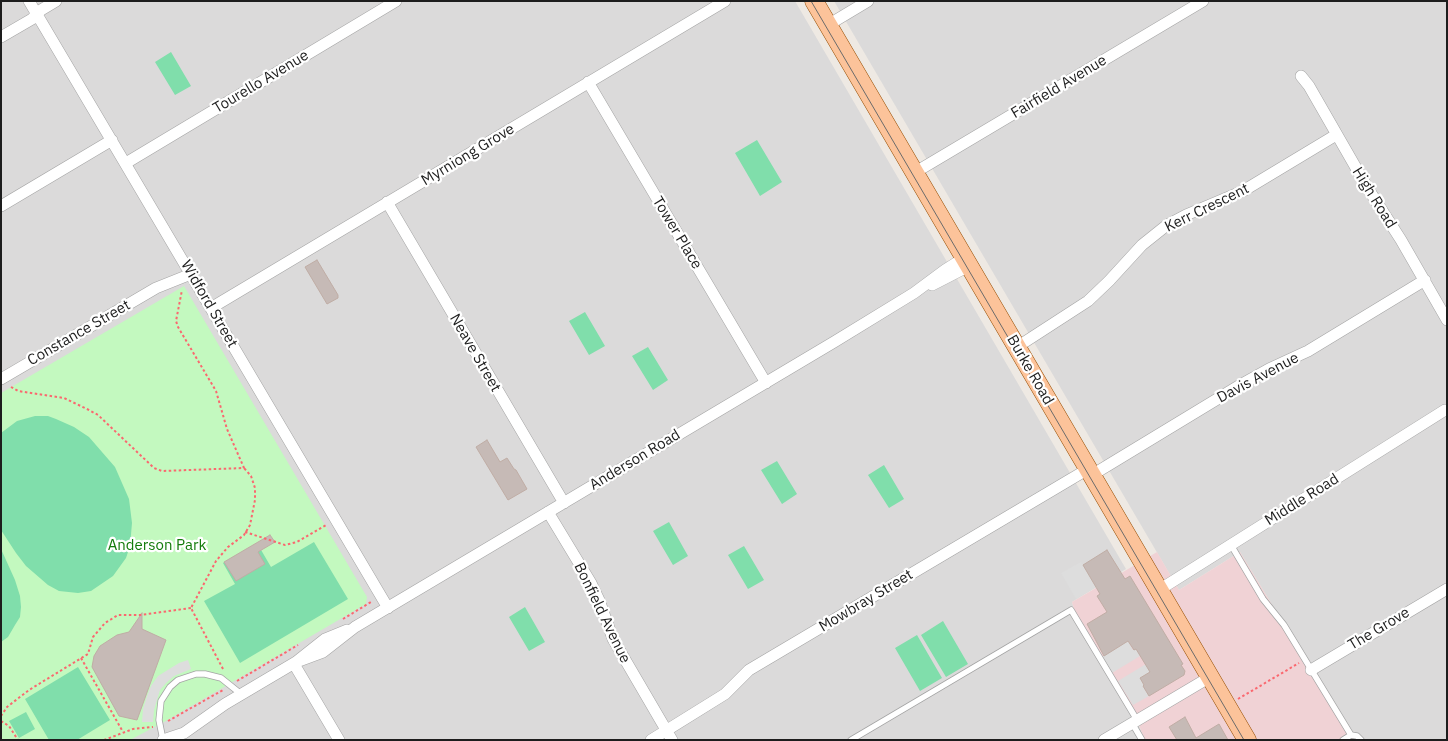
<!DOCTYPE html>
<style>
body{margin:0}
#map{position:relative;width:1448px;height:741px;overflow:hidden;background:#eee9e3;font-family:"IBM Plex Sans",sans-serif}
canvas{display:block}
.frame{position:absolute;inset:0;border:2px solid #1d1d1d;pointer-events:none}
</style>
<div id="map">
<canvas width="1448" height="741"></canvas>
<div class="frame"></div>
</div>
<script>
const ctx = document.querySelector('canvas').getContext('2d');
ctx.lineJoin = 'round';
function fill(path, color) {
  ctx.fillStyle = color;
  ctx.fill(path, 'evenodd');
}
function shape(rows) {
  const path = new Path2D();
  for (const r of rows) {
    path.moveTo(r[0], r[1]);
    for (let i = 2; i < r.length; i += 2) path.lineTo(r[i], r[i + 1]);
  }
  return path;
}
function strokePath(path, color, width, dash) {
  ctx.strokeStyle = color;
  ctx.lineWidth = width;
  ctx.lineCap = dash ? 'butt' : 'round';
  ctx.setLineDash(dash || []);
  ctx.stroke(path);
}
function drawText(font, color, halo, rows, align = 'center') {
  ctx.font = font + ' "IBM Plex Sans",sans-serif';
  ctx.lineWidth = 4.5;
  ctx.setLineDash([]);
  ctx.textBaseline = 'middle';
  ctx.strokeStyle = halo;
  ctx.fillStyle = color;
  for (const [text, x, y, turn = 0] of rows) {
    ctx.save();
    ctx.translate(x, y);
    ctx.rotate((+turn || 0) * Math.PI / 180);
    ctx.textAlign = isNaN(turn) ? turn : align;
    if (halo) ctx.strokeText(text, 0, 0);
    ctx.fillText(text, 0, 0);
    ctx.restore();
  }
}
fill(shape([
 [1,1,795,1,1126,569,1072,602,1074,609,1131,706,1145,740,1,740],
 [834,1,1447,1,1447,740,1354,740,1240,552,1179,590]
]), '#dbdada');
fill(shape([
 [1157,552,1179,590,1240,552,1354,740,1145,740,1131,706,1074,609,1072,602]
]), '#f0d2d5');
fill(shape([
 [184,286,367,597,366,604,164,722,130,740,1,740,1,393]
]), '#c3f9bf');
fill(shape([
 [171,52,191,86,175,95,155,62],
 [757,140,782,182,760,196,735,153],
 [585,312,605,346,589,355,569,321],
 [648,347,668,380,653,390,632,356],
 [35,416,48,416,56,419,74,427,89,437,115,467,129,499,132,523,130,546,126,558,113,576,91,591,78,593,59,591,48,585,26,566,16,553,1,530,1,433,17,421],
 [777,461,797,494,782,504,761,470],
 [884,465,904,499,889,508,868,475],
 [669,522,688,556,673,565,653,531],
 [314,542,348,599,240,663,204,601,235,584,223,563,257,543,271,567],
 [744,546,764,580,748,589,728,555],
 [1,549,15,580,20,596,21,607,20,617,15,625,8,637,1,642],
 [525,607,545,642,529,651,509,617],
 [943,621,968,664,946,677,921,635],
 [917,635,942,678,920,691,895,648],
 [78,667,110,720,77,740,49,740,25,699],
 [26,712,35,729,19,738,9,721]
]), '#80deab');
fill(shape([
 [1081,562,1096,587,1076,599,1061,573],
 [1128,641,1133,650,1136,649,1140,656,1112,673,1102,657],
 [188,660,191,669,174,676,166,683,160,690,154,710,153,722,142,722,143,709,147,696,151,686,158,676,179,663],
 [1146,664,1151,671,1141,678,1144,685,1143,686,1149,696,1133,705,1118,681]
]), '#ddd');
const building = shape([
 [317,260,338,295,338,298,327,304,305,267,317,260],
 [487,440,500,462,507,458,514,469,516,470,527,489,508,500,476,447,487,440],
 [270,535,275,542,258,552,265,564,236,581,224,562,270,535],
 [1107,550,1125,579,1130,576,1183,664,1181,665,1185,671,1184,675,1149,696,1143,686,1144,685,1140,678,1150,672,1136,649,1134,650,1128,641,1104,656,1087,624,1107,612,1097,596,1100,594,1083,565,1107,550],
 [142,613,142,629,166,640,137,720,119,716,92,667,94,656,100,646,117,635,129,632,142,613],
 [1185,717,1196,738,1219,724,1228,740,1177,740,1169,727,1185,717]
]);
fill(building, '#c6bab6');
strokePath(building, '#c0ada5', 1);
const service = shape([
 [1231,545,1263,599,1284,625,1351,735,1343,740],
 [1132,723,1142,740],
 [1351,735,1357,736,1361,740],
 [163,740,159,720,161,701,170,687,178,680,196,674,205,674,221,678,241,694],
 [851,740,1071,610,1137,720]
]);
const minor = shape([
 [29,1,388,608],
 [828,25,868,1],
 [1,37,32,19,41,10,56,1],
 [1301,76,1309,86,1367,187,1401,240,1447,320],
 [588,82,766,383],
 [126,163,396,1],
 [914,173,1203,1],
 [387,202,564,503],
 [1,206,112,140],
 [932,285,969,266],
 [211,308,725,1],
 [1017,347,1088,301,1109,281,1142,245,1167,225,1186,215,1243,191,1336,135],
 [1,379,156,288,191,274],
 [1092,475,1242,384,1269,369,1308,351,1425,280],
 [548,512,591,583,599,600,613,639,672,740],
 [1159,590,1445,410],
 [296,662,323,652,355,627,834,342,914,293,945,270,964,258],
 [294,664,339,740],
 [1311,670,1447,589],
 [163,740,184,733,225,704,296,662,325,639,347,630],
 [651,740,725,694,749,670,1088,469],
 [1104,740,1210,677]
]);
const primary = shape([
 [814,1,1247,740]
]);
strokePath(service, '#a4a4a4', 7);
strokePath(minor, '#a4a4a4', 12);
strokePath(primary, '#964d00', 19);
strokePath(shape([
 [11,387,18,391,64,398,87,409,98,415,154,468,162,471,244,468,227,429,216,391,178,327,176,321,182,290],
 [245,532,285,545,297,542,326,525],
 [343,619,371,602],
 [81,658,123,732],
 [223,669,191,608,216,561,228,547,244,535,250,525,255,500,255,488,251,476,244,468],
 [237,681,298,645],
 [1238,699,1299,663],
 [1,716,7,707,29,690,88,654,93,637,105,623,118,615,140,615,191,608],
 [1,721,9,726,18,740],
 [168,721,223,690],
 [104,740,133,729,153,727]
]), '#fa686f', 2, [2.5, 2.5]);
strokePath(service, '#fff', 5.5);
strokePath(minor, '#fff', 11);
strokePath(primary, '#fcc39a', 18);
strokePath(shape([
 [811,1,1244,740]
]), '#6b6b6b', 1);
drawText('15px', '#1d1d1d', '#fff', [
 ["Tourello Avenue",261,82,-31],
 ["Fairfield Avenue",1059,87,-31],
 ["Myrniong Grove",468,155,-31],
 ["High Road",1374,198,58],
 ["Kerr Crescent",1207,208,-26],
 ["Tower Place",677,233,59],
 ["Widford Street",209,304,60],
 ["Constance Street",79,333,-30],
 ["Neave Street",475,353,60],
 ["Burke Road",1030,370,60],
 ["Davis Avenue",1258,378,-28],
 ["Anderson Road",635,460,-31],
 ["Middle Road",1302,500,-32],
 ["Mowbray Street",866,601,-31],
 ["Bonfield Avenue",602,613,64],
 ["The Grove",1379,629,-31]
]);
drawText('15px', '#137b0b', '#fff', [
 ["Anderson Park",157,546]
]);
</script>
